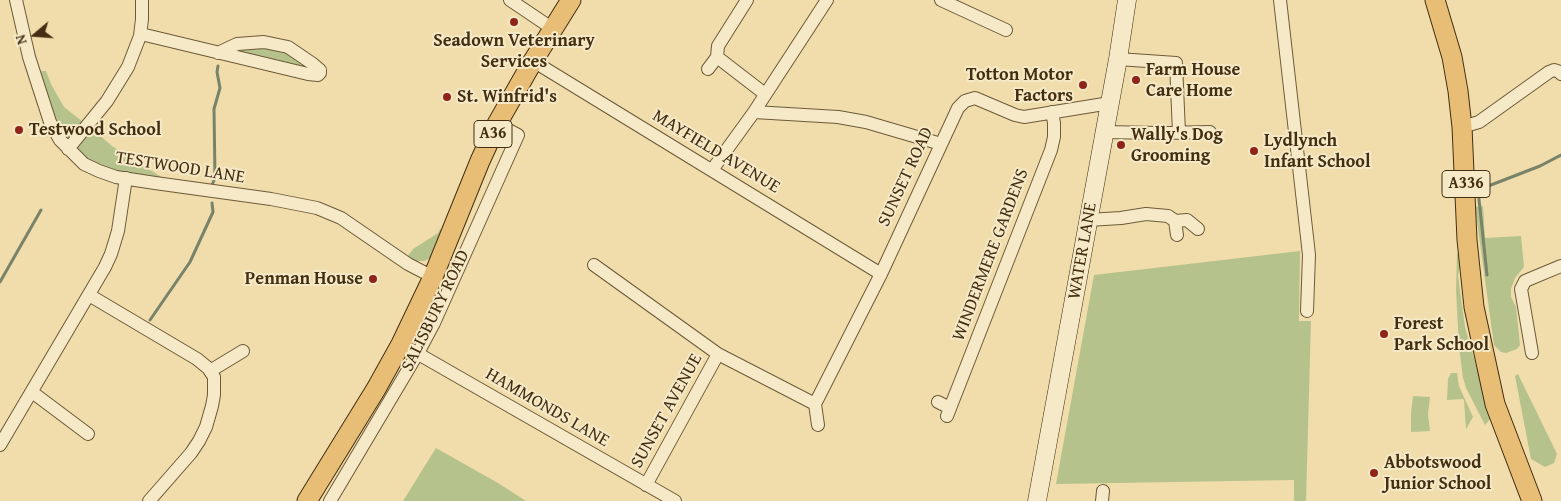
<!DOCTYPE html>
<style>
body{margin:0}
#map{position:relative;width:1561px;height:501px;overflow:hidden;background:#f0ddab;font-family:"Gentium Book Plus",serif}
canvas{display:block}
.north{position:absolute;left:10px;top:10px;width:50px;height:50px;-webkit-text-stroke:4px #f5e9c8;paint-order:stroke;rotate:252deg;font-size:14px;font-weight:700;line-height:20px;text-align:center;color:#432e11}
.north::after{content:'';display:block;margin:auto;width:18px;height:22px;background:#432e11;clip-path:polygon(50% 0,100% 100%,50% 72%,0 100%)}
</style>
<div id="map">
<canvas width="1561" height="501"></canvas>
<div class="north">N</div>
</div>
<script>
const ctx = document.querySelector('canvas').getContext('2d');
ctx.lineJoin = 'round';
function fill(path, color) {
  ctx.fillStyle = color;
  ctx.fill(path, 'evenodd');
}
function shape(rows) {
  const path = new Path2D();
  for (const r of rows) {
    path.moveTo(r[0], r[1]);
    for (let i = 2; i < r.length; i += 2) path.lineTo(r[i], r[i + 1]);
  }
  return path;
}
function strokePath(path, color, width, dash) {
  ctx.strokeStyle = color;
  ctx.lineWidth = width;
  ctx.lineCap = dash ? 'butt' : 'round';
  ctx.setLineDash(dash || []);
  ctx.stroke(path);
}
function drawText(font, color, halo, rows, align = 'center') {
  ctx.font = font + ' "Gentium Book Plus",serif';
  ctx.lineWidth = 4;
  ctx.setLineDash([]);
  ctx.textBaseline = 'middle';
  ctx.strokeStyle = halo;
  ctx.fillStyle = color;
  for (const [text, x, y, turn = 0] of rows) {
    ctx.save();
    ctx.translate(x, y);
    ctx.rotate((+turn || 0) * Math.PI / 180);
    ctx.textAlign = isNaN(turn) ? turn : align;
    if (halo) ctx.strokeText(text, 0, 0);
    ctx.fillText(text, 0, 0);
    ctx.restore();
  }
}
fill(shape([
 [241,47,284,49,309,69,236,53,235,48],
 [41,71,46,71,51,84,64,107,83,122,69,138,65,138,57,125,42,80],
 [91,128,112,146,163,178,163,179,114,172,85,158,77,150,76,147],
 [1483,206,1485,238,1521,236,1524,267,1515,278,1511,289,1511,297,1516,307,1520,345,1517,349,1506,353,1501,352,1494,345,1475,207],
 [440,229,444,231,434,256,424,261,412,261,407,257,413,249,432,237,438,233],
 [1300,251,1299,321,1311,321,1306,501,1294,501,1294,480,1056,484,1094,275],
 [1457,253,1460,255,1461,258,1458,276,1465,327,1491,418,1485,425,1466,388,1463,378,1459,346,1456,291],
 [1451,373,1457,373,1459,386,1473,417,1466,429,1464,401,1463,399,1447,400,1448,379],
 [1518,374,1557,454,1554,463,1545,467,1531,459,1515,376],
 [1413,396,1430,397,1428,414,1430,431,1411,432,1411,413],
 [436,448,498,483,526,501,403,501]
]), '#b6c28c');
strokePath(shape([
 [212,185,215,178,214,109,220,88,217,72,218,66],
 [1487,275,1478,190,1540,166,1561,155],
 [0,282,41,210],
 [150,320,190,262,213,212,212,203]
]), '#78836a', 3);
const street = shape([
 [16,0,29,57,50,122,60,140,84,164,99,171,116,177,155,183,271,199,317,208,341,218,408,264,433,277],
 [510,0,553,29],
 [941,0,1006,30],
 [1280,0,1307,237,1309,255,1307,311],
 [141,34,308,74,318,75,320,73,320,70,313,64,288,47,264,42,237,44,218,53],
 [717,57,718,46,747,0],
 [1118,59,1176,63,1179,133],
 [533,61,881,274],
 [708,69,717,57,765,94],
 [754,112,838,117,866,122,941,144],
 [1462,127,1479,122,1549,72,1554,70,1560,72,1561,74],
 [1104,132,1159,133],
 [1163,133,1210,132],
 [68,149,107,101,128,67,140,36,142,19,142,0],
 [712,170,754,112,827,0],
 [1088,220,1121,218,1146,214,1168,216,1175,221,1177,235],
 [1175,221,1187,220,1198,229],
 [594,265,718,354,815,404,881,274,958,108,965,101,975,98,1015,115,1024,117,1110,103],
 [89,295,197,359,208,368,214,377,214,395,212,406,206,427,199,441,191,453,149,501],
 [401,344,675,501],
 [1532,353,1521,289,1525,281,1561,266],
 [210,371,243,351],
 [32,392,88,434],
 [938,402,950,408],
 [815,404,818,425],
 [947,416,1051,150,1054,137,1054,123,1052,112],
 [0,445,105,267,111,254,118,231,126,178],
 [646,485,718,354],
 [330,501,418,353,434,323,518,135,497,124],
 [1102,501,1103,491]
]);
const secondary = shape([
 [1037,501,1118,59,1127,0]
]);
const primary = shape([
 [1435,0,1452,57,1458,91,1462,127,1467,240,1474,307,1495,404,1532,501],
 [307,501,376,389,401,344,433,277,480,161,497,124,533,61,571,0]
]);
strokePath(street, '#6e5a38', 14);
strokePath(secondary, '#432e11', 19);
strokePath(primary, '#432e11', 21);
strokePath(street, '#f5e9c8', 12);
strokePath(secondary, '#f5e9c8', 18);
strokePath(primary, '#e8be76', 19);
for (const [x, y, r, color] of [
 [514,22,5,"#8f2418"],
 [1136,80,5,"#8f2418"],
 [1083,85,5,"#8f2418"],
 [447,97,5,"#8f2418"],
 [19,130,5,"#8f2418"],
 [1121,145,5,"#8f2418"],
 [1254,151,5,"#8f2418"],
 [373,279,5,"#8f2418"],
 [1384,334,5,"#8f2418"],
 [1374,473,5,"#8f2418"]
]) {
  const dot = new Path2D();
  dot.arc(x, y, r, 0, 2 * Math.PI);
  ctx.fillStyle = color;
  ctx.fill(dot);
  strokePath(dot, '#f5e9c8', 2);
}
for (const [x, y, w] of [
 [493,134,38],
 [1466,184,48]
]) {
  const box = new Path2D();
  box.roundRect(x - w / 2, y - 13.5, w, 27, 4);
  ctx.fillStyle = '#f5e9c8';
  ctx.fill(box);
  strokePath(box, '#432e11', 1);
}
drawText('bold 16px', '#432e11', null, [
 ["A36",493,134],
 ["A336",1466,184]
]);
drawText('bold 18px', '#432e11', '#f5e9c8', [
 ["Seadown Veterinary",514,41,"center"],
 ["Services",514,62,"center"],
 ["Farm House",1146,70],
 ["Care Home",1146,91],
 ["Totton Motor",1073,75,"right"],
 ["Factors",1073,96,"right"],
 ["St. Winfrid's",457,97],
 ["Testwood School",29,130],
 ["Wally's Dog",1131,135],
 ["Grooming",1131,156],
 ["Lydlynch",1264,141],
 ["Infant School",1264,162],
 ["Penman House",363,279,"right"],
 ["Forest",1394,324],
 ["Park School",1394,345],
 ["Abbotswood",1384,463],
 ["Junior School",1384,484]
], 'left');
drawText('18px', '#432e11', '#f5e9c8', [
 ["MAYFIELD AVENUE",716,152,31],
 ["TESTWOOD LANE",180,168,9],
 ["SUNSET ROAD",906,177,-65],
 ["WATER LANE",1083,251,-80],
 ["WINDERMERE GARDENS",991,255,-69],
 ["SALISBURY ROAD",436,311,-64],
 ["HAMMONDS LANE",547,408,30],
 ["SUNSET AVENUE",667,411,-61]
]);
</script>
